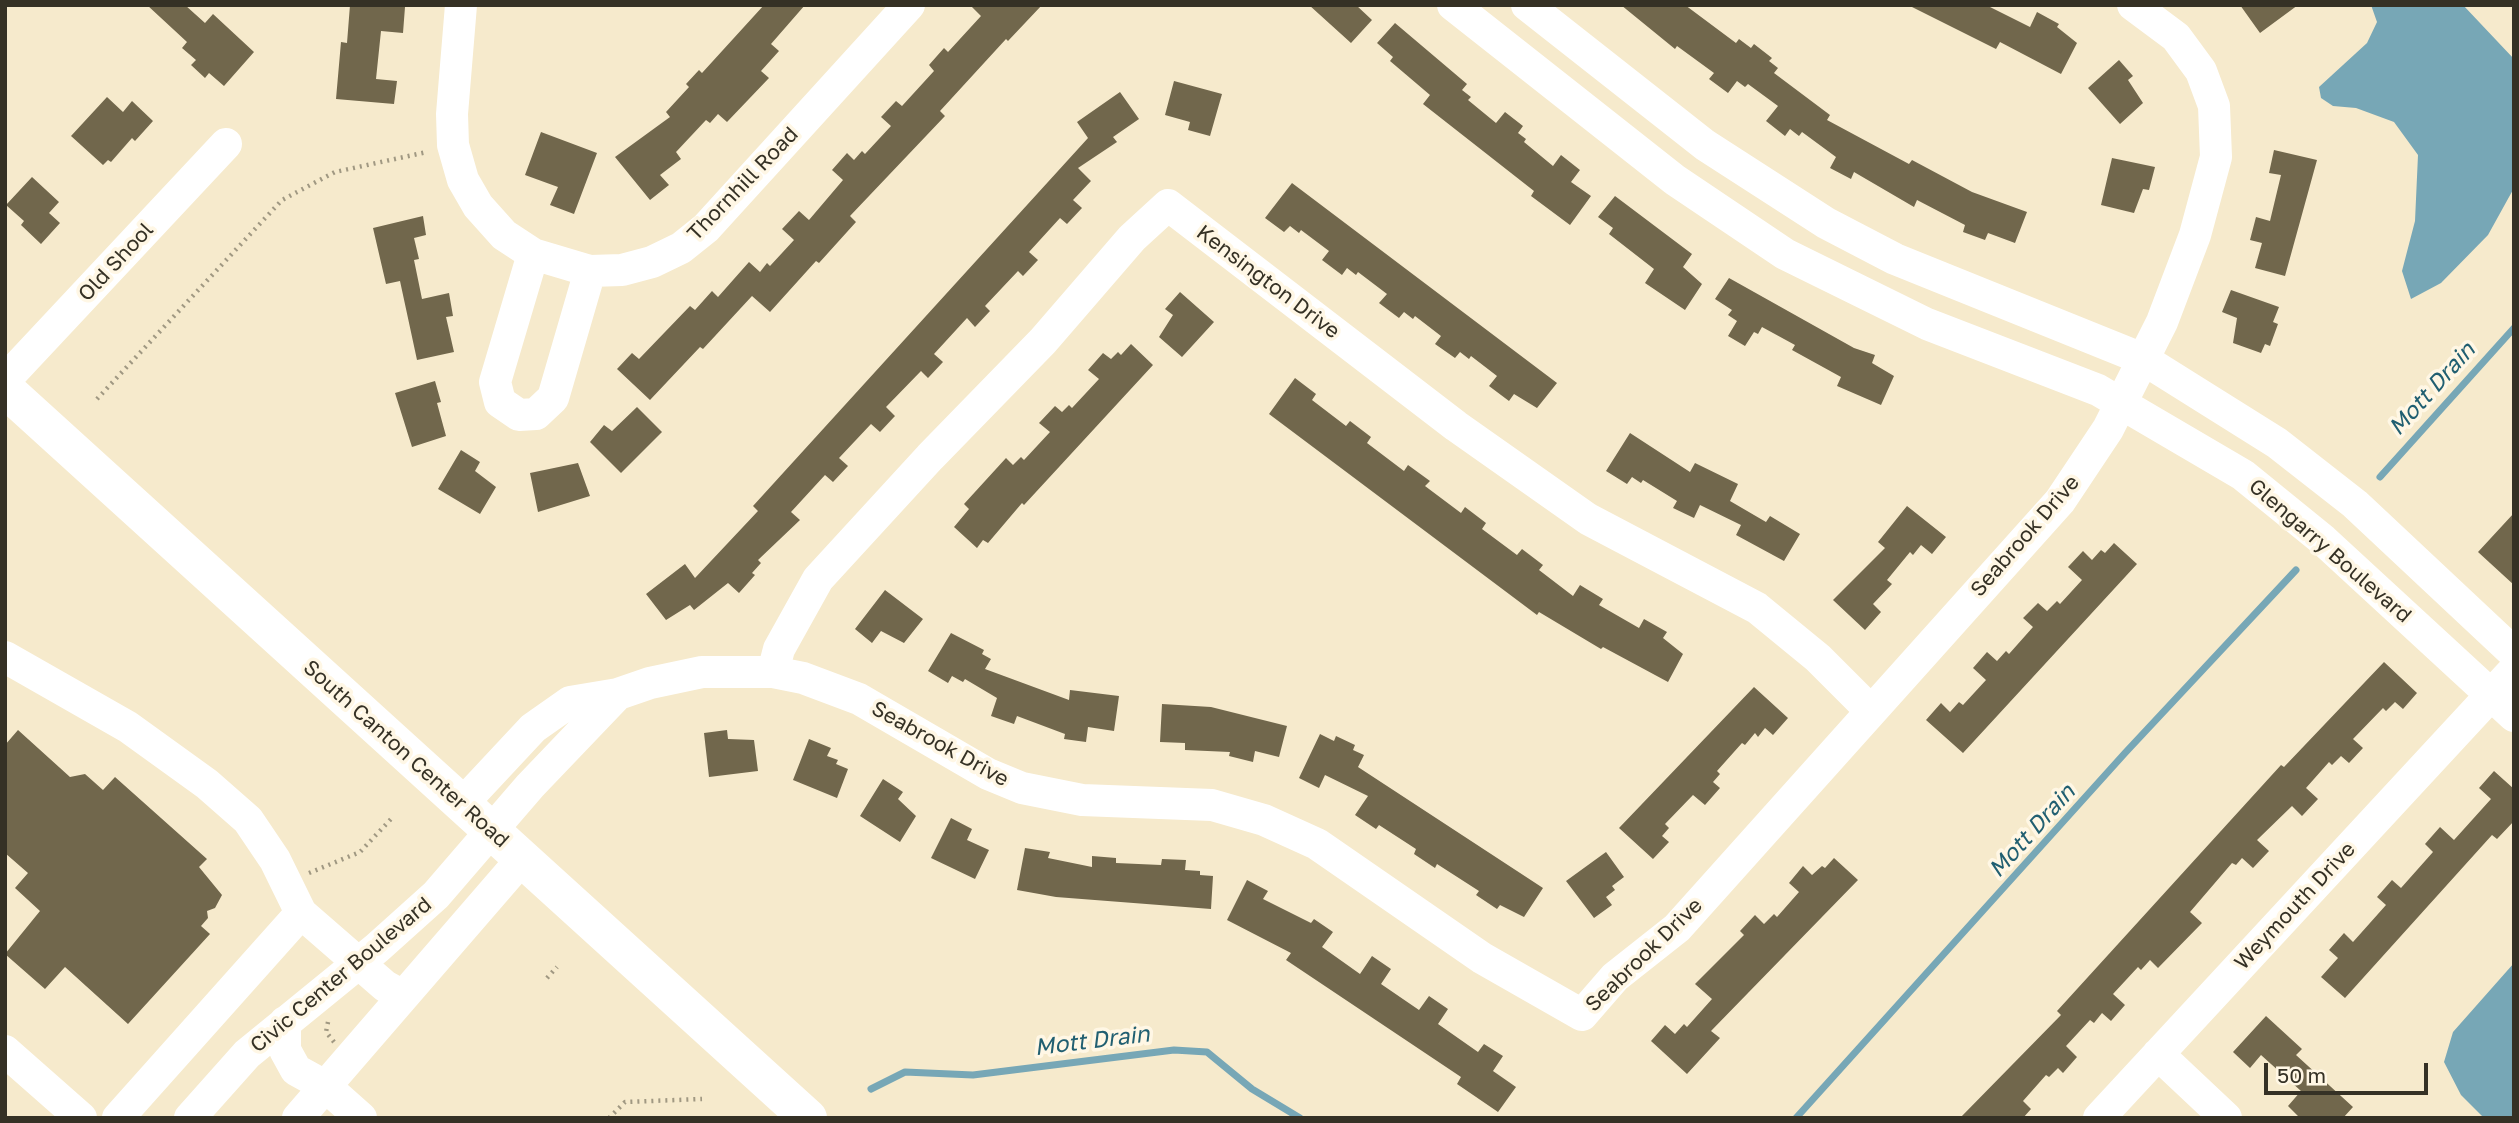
<!DOCTYPE html>
<style>
body{margin:0}
#map{position:relative;width:2519px;height:1123px;overflow:hidden;background:#f6eacc;font-family:"Golos Text",sans-serif}
canvas{display:block}
.frame{position:absolute;inset:0;border:7px solid #353125;pointer-events:none}
.scale{position:absolute;left:2264px;top:1063px;width:164px;height:32px;box-sizing:border-box;border:4px solid #353125;border-top:0;padding-left:9px;font-size:21px;line-height:24px;white-space:nowrap;color:#353125;-webkit-text-stroke:5px #fff7e5;paint-order:stroke}
</style>
<div id="map">
<canvas width="2519" height="1123"></canvas>
<div class="frame"></div>
<div class="scale">50 m</div>
</div>
<script>
const ctx = document.querySelector('canvas').getContext('2d');
ctx.lineJoin = 'round';
function fill(path, color) {
  ctx.fillStyle = color;
  ctx.fill(path, 'evenodd');
}
function shape(rows) {
  const path = new Path2D();
  for (const r of rows) {
    path.moveTo(r[0], r[1]);
    for (let i = 2; i < r.length; i += 2) path.lineTo(r[i], r[i + 1]);
  }
  return path;
}
function strokePath(path, color, width, dash) {
  ctx.strokeStyle = color;
  ctx.lineWidth = width;
  ctx.lineCap = dash ? 'butt' : 'round';
  ctx.setLineDash(dash || []);
  ctx.stroke(path);
}
function drawText(font, color, halo, rows, align = 'center') {
  ctx.font = font + ' "Golos Text",sans-serif';
  ctx.lineWidth = 7;
  ctx.setLineDash([]);
  ctx.textBaseline = 'middle';
  ctx.strokeStyle = halo;
  ctx.fillStyle = color;
  for (const [text, x, y, turn = 0] of rows) {
    ctx.save();
    ctx.translate(x, y);
    ctx.rotate((+turn || 0) * Math.PI / 180);
    ctx.textAlign = isNaN(turn) ? turn : align;
    if (halo) ctx.strokeText(text, 0, 0);
    ctx.fillText(text, 0, 0);
    ctx.restore();
  }
}
fill(shape([
 [2371,5,2463,5,2514,59,2514,188,2488,235,2441,283,2411,299,2402,271,2415,221,2418,155,2394,122,2356,108,2333,106,2321,98,2319,87,2367,43,2377,22],
 [2514,963,2514,1118,2484,1118,2461,1095,2444,1062,2453,1032]
]), '#77a7b6');
strokePath(shape([
 [2380,477,2514,328],
 [871,1089,905,1072,973,1075,1174,1050,1207,1052,1252,1089,1300,1118],
 [1796,1118,2125,753,2296,570]
]), '#77a7b6', 7);
fill(shape([
 [147,5,185,5,205,23,213,14,254,52,224,86,209,73,205,78,191,65,196,60,182,48,187,42],
 [350,5,405,7,403,33,381,31,376,79,397,81,394,104,336,99,341,42,347,43],
 [764,5,805,5,771,44,779,51,761,71,769,78,727,122,718,114,710,123,706,120,676,152,681,159,660,175,669,185,650,200,615,157,670,117,666,112,689,87,686,84,699,70,702,73],
 [970,5,1042,5,1008,41,1006,39,940,111,945,116,850,216,856,222,819,263,816,261,770,312,752,296,703,349,700,347,650,400,617,369,632,353,639,359,690,306,695,310,712,291,718,297,749,262,760,272,767,263,770,266,794,240,782,229,799,211,809,220,843,180,832,170,847,153,854,160,862,151,865,154,891,126,881,117,896,101,902,106,934,71,929,65,944,48,948,52,981,16],
 [1309,5,1356,5,1372,20,1351,43],
 [1621,5,1685,5,1736,43,1739,39,1751,48,1754,44,1772,58,1769,61,1778,68,1774,73,1830,115,1827,120,1909,164,1912,160,1972,192,2027,212,2015,243,1988,233,1985,240,1963,232,1965,225,1917,200,1914,207,1854,172,1851,179,1830,168,1836,157,1802,132,1799,136,1790,129,1785,136,1766,121,1778,106,1748,84,1745,87,1737,81,1728,93,1709,79,1714,73,1677,46,1675,49],
 [1908,5,1986,5,2030,27,2037,12,2059,24,2057,27,2077,43,2061,74,2000,42,1996,49],
 [2240,5,2298,5,2260,33],
 [1395,23,1467,84,1462,90,1471,97,1468,100,1496,123,1505,112,1523,126,1518,133,1526,139,1524,142,1553,166,1561,155,1580,170,1571,182,1591,196,1570,225,1531,196,1534,191,1423,104,1430,95,1390,61,1393,57,1377,43],
 [2119,60,2133,76,2128,80,2143,103,2120,124,2088,88],
 [1174,81,1222,94,1210,136,1188,130,1190,122,1165,115],
 [1120,92,1139,119,1113,137,1117,142,1078,168,1091,181,1073,200,1082,208,1067,224,1060,218,1029,252,1038,260,1023,276,1018,271,985,306,990,311,975,327,967,318,934,354,943,362,928,378,921,371,886,407,895,416,880,432,871,424,839,458,848,466,833,482,825,475,791,512,800,520,758,560,761,563,752,573,755,575,739,593,728,583,694,610,690,605,666,620,646,594,685,564,695,578,758,511,753,506,1088,138,1077,122],
 [107,97,123,112,132,101,153,121,135,141,132,138,111,162,108,160,103,165,71,136],
 [541,132,597,153,574,214,550,205,558,187,525,175],
 [2274,150,2317,160,2285,276,2255,268,2262,243,2250,240,2256,217,2270,221,2281,175,2269,173],
 [2112,158,2155,167,2149,190,2143,189,2134,213,2101,205],
 [32,177,59,202,49,213,60,223,41,244,21,225,24,221,6,205],
 [1292,183,1557,383,1537,408,1514,394,1509,401,1489,386,1497,376,1471,356,1469,359,1460,352,1455,358,1435,344,1441,336,1415,316,1413,319,1404,312,1399,318,1379,303,1387,294,1358,272,1356,275,1347,268,1342,275,1322,260,1329,251,1301,230,1299,233,1290,226,1284,232,1265,218],
 [1615,196,1692,254,1683,267,1702,284,1685,310,1645,283,1654,269,1609,234,1613,228,1598,217],
 [423,216,426,235,414,238,419,259,414,260,422,299,449,293,453,316,446,317,454,352,417,360,400,281,386,284,373,228],
 [1729,278,1854,348,1875,355,1872,363,1894,376,1881,405,1837,386,1841,377,1792,350,1795,345,1762,327,1758,334,1754,332,1745,346,1728,336,1737,321,1728,315,1732,310,1715,299],
 [2231,290,2279,307,2273,322,2278,324,2270,346,2265,344,2261,353,2233,343,2237,318,2222,312],
 [1180,292,1214,322,1182,357,1159,337,1173,315,1165,309],
 [1131,344,1153,365,1024,505,1022,503,988,543,983,540,977,548,954,527,969,509,964,504,1006,458,1013,465,1021,457,1024,460,1050,432,1039,423,1055,406,1062,412,1069,405,1072,408,1099,379,1088,370,1103,353,1111,359,1118,352,1121,355],
 [1295,378,1316,394,1312,400,1346,426,1350,421,1371,437,1367,443,1404,471,1408,465,1430,481,1425,486,1461,513,1465,507,1486,523,1482,529,1517,555,1522,549,1543,565,1539,570,1573,596,1580,585,1603,599,1599,605,1639,628,1644,619,1667,632,1663,638,1683,654,1668,682,1603,647,1601,649,1539,612,1537,615,1269,414],
 [435,381,441,402,437,403,446,436,412,447,395,393],
 [637,407,662,432,621,473,590,442,604,425,612,431],
 [1630,433,1690,472,1695,463,1738,484,1730,501,1766,522,1770,516,1800,534,1784,561,1736,535,1741,525,1700,505,1694,518,1673,508,1677,501,1643,480,1641,483,1632,477,1627,484,1606,471],
 [461,450,480,462,475,471,496,487,480,514,438,489],
 [578,463,590,496,538,512,530,473],
 [1907,506,1946,537,1932,554,1921,545,1913,555,1910,552,1887,580,1892,584,1873,604,1881,612,1865,630,1833,600,1885,548,1878,542],
 [2514,513,2514,585,2478,552],
 [2114,543,2137,564,1963,753,1926,720,1941,703,1950,712,1959,702,1963,705,1986,680,1973,668,1987,652,1997,661,2006,651,2009,654,2033,627,2023,618,2038,603,2047,611,2057,601,2060,604,2082,580,2068,567,2083,551,2092,560,2101,550,2105,553],
 [885,590,923,619,904,643,881,631,872,643,855,629],
 [951,633,984,650,982,654,991,659,985,669,1069,700,1070,690,1119,696,1114,731,1088,727,1086,742,1064,739,1065,734,1017,716,1014,724,991,716,997,698,965,679,963,682,952,676,948,683,928,671],
 [2384,662,2417,693,2403,709,2395,702,2386,711,2383,708,2353,739,2363,748,2349,763,2341,756,2332,765,2329,762,2306,788,2318,799,2302,816,2292,806,2257,840,2269,851,2253,868,2242,858,2236,865,2232,863,2190,912,2202,923,2158,968,2150,960,2141,970,2138,967,2113,994,2125,1005,2111,1021,2102,1013,2094,1023,2090,1020,2066,1046,2077,1057,2063,1073,2058,1068,2049,1077,2046,1075,2023,1101,2031,1109,2023,1118,1960,1118,2061,1015,2057,1011,2281,765,2284,767],
 [1754,687,1788,718,1773,735,1765,728,1758,737,1755,733,1745,745,1742,743,1717,771,1720,774,1713,782,1720,788,1705,805,1693,795,1665,824,1669,828,1662,836,1669,842,1653,859,1619,828],
 [1162,704,1211,707,1287,726,1279,757,1255,751,1253,762,1229,756,1230,752,1185,750,1185,743,1160,742],
 [18,730,70,777,85,774,103,790,115,777,207,859,199,867,222,895,215,908,207,911,208,918,201,926,210,934,128,1024,65,967,45,989,5,954,40,911,15,888,28,873,5,853,5,745],
 [727,730,728,739,754,740,758,771,709,777,704,733],
 [1320,734,1334,741,1336,736,1355,745,1353,750,1364,755,1358,767,1543,888,1524,917,1500,905,1497,909,1476,895,1479,891,1437,864,1435,868,1414,854,1416,849,1379,825,1376,829,1355,815,1368,796,1325,775,1319,788,1299,778],
 [809,739,831,748,827,756,838,760,836,764,848,769,837,798,793,780],
 [2494,771,2514,789,2514,821,2497,839,2492,835,2345,998,2321,977,2338,958,2329,950,2344,933,2353,942,2386,905,2377,897,2392,880,2401,888,2433,852,2425,844,2440,827,2454,840,2491,799,2479,788],
 [883,779,903,792,898,799,916,816,900,842,860,816],
 [951,818,972,829,967,840,989,850,975,879,931,858],
 [1025,848,1050,852,1048,858,1092,867,1092,856,1116,858,1116,863,1161,865,1162,859,1186,860,1185,870,1200,871,1200,875,1213,876,1211,909,1056,897,1017,890],
 [1606,852,1624,877,1612,886,1615,890,1606,897,1612,905,1594,918,1566,881],
 [1834,858,1858,880,1711,1031,1720,1038,1687,1074,1651,1041,1665,1025,1675,1034,1684,1024,1687,1027,1712,999,1695,984,1744,935,1740,931,1755,915,1764,924,1774,914,1777,917,1799,892,1789,883,1803,866,1812,875,1822,866,1825,868],
 [1247,880,1268,891,1263,899,1311,923,1314,919,1333,932,1322,947,1360,974,1372,956,1391,969,1381,984,1419,1010,1429,996,1448,1009,1438,1024,1478,1052,1484,1044,1503,1056,1493,1071,1516,1087,1498,1112,1457,1084,1461,1077,1286,960,1291,953,1227,920],
 [2266,1016,2302,1049,2296,1055,2353,1107,2343,1118,2300,1118,2288,1106,2301,1091,2261,1055,2250,1068,2233,1052]
]), '#71674c');
strokePath(shape([
 [97,399,282,200,335,172,427,152],
 [309,873,360,852,391,819],
 [547,978,557,967],
 [328,1022,326,1032,334,1042],
 [609,1118,625,1102,702,1099]
]), '#a09882', 4.5, [2, 5]);
strokePath(shape([
 [461,5,452,114,453,145,463,180,478,206,504,235,533,254,590,271,622,270,652,262,681,248,706,228,909,5],
 [1453,5,1675,180,1785,254,1927,324,2098,390,2243,475,2323,540,2514,716],
 [1527,5,1705,145,1826,223,1895,259,2143,359,2277,443,2355,504,2514,653],
 [533,254,495,382,500,402,519,415,536,414,553,398,590,271],
 [5,380,226,144],
 [5,657,128,727,207,784,248,820,275,860,301,913,385,986,403,996],
 [773,672,779,649,818,579,930,457,1043,341,1132,238,1168,205,1456,426,1588,519,1757,608,1818,658,1870,710],
 [462,804,533,728,570,702,618,694,650,683,702,672,773,672,803,678,859,699,988,774,1022,788,1082,800,1212,805,1264,820,1317,844,1482,958,1582,1015,1615,977,1677,928,2060,501,2108,429,2162,322,2195,235,2216,157,2214,106,2201,71,2176,37,2133,5],
 [285,1022,285,1050,296,1070,325,1086,361,1118],
 [5,1051,81,1118],
 [2158,1054,2226,1118],
 [118,1118,301,913],
 [190,1118,247,1054,377,948,436,895,530,786,618,694],
 [298,1118,522,859],
 [2099,1118,2514,670]
]), '#fff', 32);
strokePath(shape([
 [5,389,808,1118]
]), '#fff', 38);
drawText('21px', '#353125', '#fff7e5', [
 ["Thornhill Road",743,184,-46],
 ["Old Shool",116,262,-47],
 ["Kensington Drive",1268,282,37],
 ["Seabrook Drive",2025,536,-49],
 ["Glengarry Boulevard",2330,551,41],
 ["Seabrook Drive",940,744,29],
 ["South Canton Center Road",406,754,42],
 ["Weymouth Drive",2295,906,-47],
 ["Seabrook Drive",1644,955,-44],
 ["Civic Center Boulevard",341,975,-40]
]);
drawText('italic 23px', '#215f71', '#fff7e5', [
 ["Mott Drain",2432,389,-48],
 ["Mott Drain",2032,831,-48],
 ["Mott Drain",1092,1041,-7]
]);
</script>
